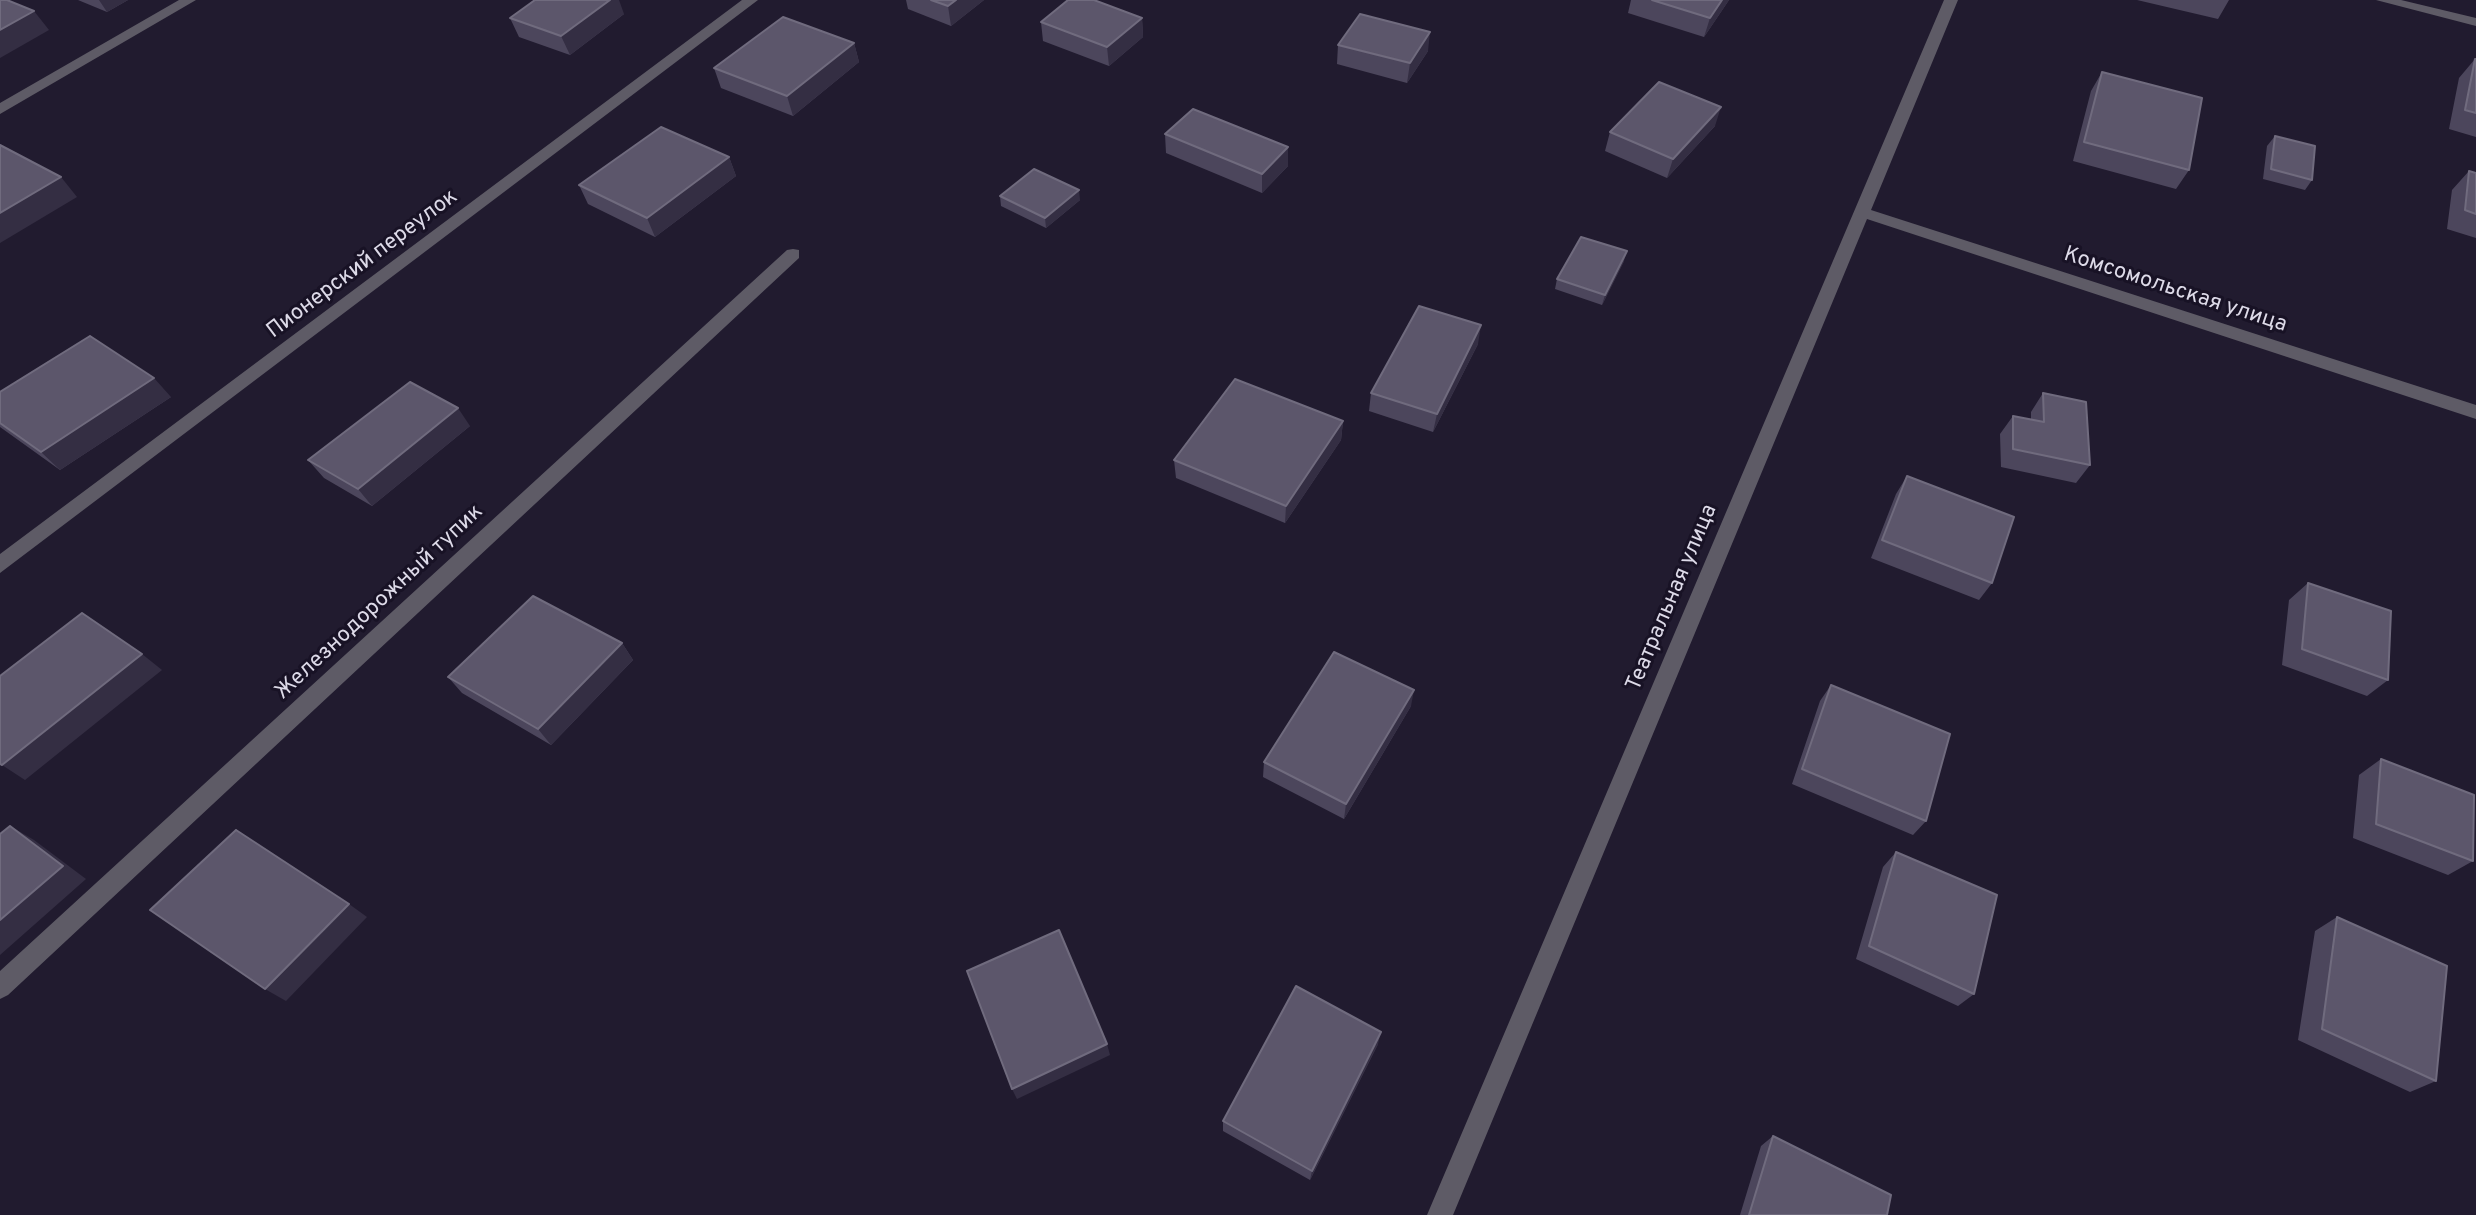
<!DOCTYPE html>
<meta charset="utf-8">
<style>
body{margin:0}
canvas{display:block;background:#211b2f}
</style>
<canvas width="2476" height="1215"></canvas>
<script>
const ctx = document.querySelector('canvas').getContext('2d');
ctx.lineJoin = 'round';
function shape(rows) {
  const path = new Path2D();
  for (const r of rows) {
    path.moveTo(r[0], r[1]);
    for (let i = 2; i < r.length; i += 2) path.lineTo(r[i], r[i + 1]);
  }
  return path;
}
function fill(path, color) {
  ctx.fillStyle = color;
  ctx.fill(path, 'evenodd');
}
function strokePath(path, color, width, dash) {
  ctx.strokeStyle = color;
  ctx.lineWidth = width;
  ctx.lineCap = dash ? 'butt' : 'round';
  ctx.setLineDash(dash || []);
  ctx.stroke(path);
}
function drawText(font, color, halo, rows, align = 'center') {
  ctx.font = font + ' Overpass,sans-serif';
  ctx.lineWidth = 6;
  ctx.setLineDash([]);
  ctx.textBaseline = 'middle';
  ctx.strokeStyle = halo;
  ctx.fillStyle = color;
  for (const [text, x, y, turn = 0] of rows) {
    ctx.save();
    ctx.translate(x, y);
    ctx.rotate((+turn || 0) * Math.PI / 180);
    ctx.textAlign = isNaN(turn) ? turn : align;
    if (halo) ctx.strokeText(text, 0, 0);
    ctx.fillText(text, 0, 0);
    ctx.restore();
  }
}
fill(shape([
 [179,0,196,0,0,114,0,103,179,0],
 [742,0,758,0,0,573,0,554,742,0],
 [1944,0,1958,0,1871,210,2476,405,2476,419,1867,219,1453,1215,1427,1215,1944,0],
 [2376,0,2401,0,2476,18,2476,26,2376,0],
 [793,249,799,250,799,258,8,995,0,999,0,971,787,250,793,249]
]), '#5e5b66');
fill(shape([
 [78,0,128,0,107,12],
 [906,0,984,0,951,26,908,9],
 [1631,0,1729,0,1704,37,1628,13],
 [2137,0,2229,0,2218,19],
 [624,14,570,55,519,37,510,18],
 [1142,18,1143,37,1109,66,1043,41,1041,22],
 [854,43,859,62,793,116,721,88,714,68],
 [1338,45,1428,51,1407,83,1337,64],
 [2475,59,2476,59,2476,137,2449,129,2459,78],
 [2102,72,2189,170,2176,189,2073,161,2091,91],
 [1715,126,1667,178,1605,151,1610,132],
 [1165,134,1288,147,1288,166,1262,193,1166,153],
 [2275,136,2312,180,2305,190,2263,179,2267,146],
 [729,157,736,176,655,237,588,204,579,185],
 [2469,171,2476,173,2476,238,2447,229,2452,190],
 [1000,196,1080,200,1046,228,1001,206],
 [1624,261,1602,305,1555,289,1557,279],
 [1478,344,1433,432,1369,411,1371,393],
 [0,392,171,397,60,470,0,427],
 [2043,393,2090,465,2076,483,2001,467,2000,434,2013,416,2031,419,2031,412],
 [1343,421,1341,440,1285,523,1176,478,1174,460],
 [470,426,372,506,324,478,308,460],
 [1907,476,1992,583,1979,600,1871,558,1896,494],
 [2308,583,2388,680,2367,696,2282,665,2289,600],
 [622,643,633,660,551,745,462,693,448,677],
 [1831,685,1926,821,1913,835,1792,784,1820,701],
 [1411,706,1344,819,1263,777,1264,762],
 [2381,759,2473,861,2448,875,2353,838,2359,775],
 [1896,852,1974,994,1958,1006,1856,959,1883,867],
 [2337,917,2436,1081,2410,1092,2298,1040,2315,931],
 [1378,1044,1310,1180,1223,1131,1223,1121],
 [1773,1136,1887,1215,1740,1215,1761,1146]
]), '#4c465c');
fill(shape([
 [99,0,128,0,107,12],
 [610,0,619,0,624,14,570,55,561,36],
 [956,0,984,0,951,26,948,6],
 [1722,0,1729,0,1704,37,1710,18],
 [34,11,49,30,0,58,0,30],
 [1142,18,1143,37,1109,66,1107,47],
 [1430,32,1428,51,1407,83,1410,63],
 [854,43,859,62,793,116,787,96],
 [1721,107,1715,126,1667,178,1673,159],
 [1288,147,1288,166,1262,193,1262,174],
 [729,157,736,176,655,237,647,218],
 [61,177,77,197,0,243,0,213],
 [1079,190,1080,200,1046,228,1045,218],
 [1627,251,1624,261,1602,305,1605,295],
 [1481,325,1478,344,1433,432,1437,414],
 [154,378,171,397,60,470,41,452],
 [458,408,470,426,372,506,358,489],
 [1343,421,1341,440,1285,523,1286,506],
 [622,643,633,660,551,745,538,729],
 [142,654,162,670,25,780,2,765],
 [1414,690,1411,706,1344,819,1346,804],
 [10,826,34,840,86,879,0,955,0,920],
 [349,904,367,917,286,1001,265,989],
 [1381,1032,1378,1044,1310,1180,1312,1171],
 [1107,1044,1110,1055,1017,1099,1012,1089]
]), '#342e43');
const building = shape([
 [0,0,7,0,34,11,0,30,0,0],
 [535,0,610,0,561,36,510,18,535,0],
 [931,0,956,0,948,6,931,0],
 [1068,0,1094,0,1142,18,1107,47,1041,22,1068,0],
 [1652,0,1722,0,1710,18,1652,0],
 [1360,14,1430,32,1410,63,1338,45,1360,14],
 [783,17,854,43,787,96,714,68,783,17],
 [2475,59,2476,59,2476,113,2465,110,2475,59],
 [2102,72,2202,98,2189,170,2084,142,2102,72],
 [1659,82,1721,107,1673,159,1610,132,1659,82],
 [1193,109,1288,147,1262,174,1165,134,1193,109],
 [661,127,729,157,647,218,579,185,661,127],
 [2275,136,2315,146,2312,180,2271,169,2275,136],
 [0,145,61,177,0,213,0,145],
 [1034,169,1079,190,1045,218,1000,196,1034,169],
 [2469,171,2476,173,2476,214,2465,210,2469,171],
 [1581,237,1627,251,1605,295,1557,279,1581,237],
 [1419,306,1481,325,1437,414,1371,393,1419,306],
 [90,336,154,378,41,452,0,423,0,392,90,336],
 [1235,379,1343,421,1286,506,1174,460,1235,379],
 [410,382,458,408,358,489,308,460,410,382],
 [2043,393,2086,402,2090,465,2013,449,2013,416,2044,422,2043,393],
 [1907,476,2014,517,1992,583,1882,540,1907,476],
 [2308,583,2391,611,2388,680,2302,649,2308,583],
 [533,596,622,643,538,729,448,677,533,596],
 [82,613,142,654,2,765,0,764,0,676,82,613],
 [1334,652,1414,690,1346,804,1264,762,1334,652],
 [1831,685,1950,734,1926,821,1802,769,1831,685],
 [2381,759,2474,795,2473,861,2376,824,2381,759],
 [10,826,63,866,0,920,0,834,10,826],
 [236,830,349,904,265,989,150,910,236,830],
 [1896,852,1997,895,1974,994,1869,946,1896,852],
 [2337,917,2447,966,2436,1081,2322,1029,2337,917],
 [1059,930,1107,1044,1012,1089,967,971,1059,930],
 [1296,986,1381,1032,1312,1171,1223,1121,1296,986],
 [1773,1136,1891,1195,1887,1215,1749,1215,1773,1136]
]);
fill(building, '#5c566b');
strokePath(building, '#706b7e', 2);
drawText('22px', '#dddae8', '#181225', [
 ["Пионерский переулок",363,265,-37],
 ["Комсомольская улица",2175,291,18],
 ["Театральная улица",1673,598,-67],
 ["Железнодорожный тупик",380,603,-43]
]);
</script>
